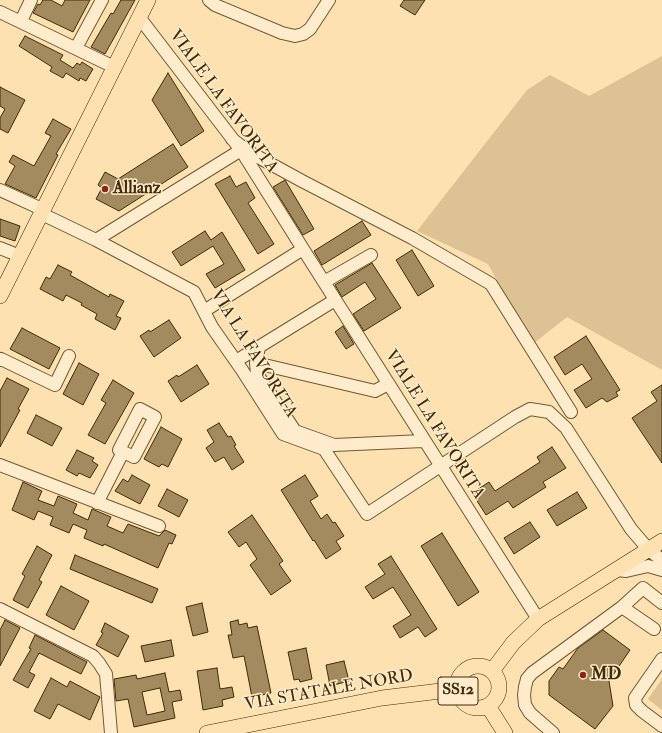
<!DOCTYPE html>
<style>
body{margin:0}
canvas{display:block;background:#fde1b1}
</style>
<canvas width="662" height="733"></canvas>
<script>
const ctx = document.querySelector('canvas').getContext('2d');
ctx.lineJoin = 'round';
function fill(path, color) {
  ctx.fillStyle = color;
  ctx.fill(path, 'evenodd');
}
function shape(rows) {
  const path = new Path2D();
  for (const r of rows) {
    if (r.length === 3) {
      path.moveTo(r[0] + r[2], r[1]);
      path.arc(r[0], r[1], r[2], 0, 2 * Math.PI);
      continue;
    }
    path.moveTo(r[0], r[1]);
    for (let i = 2; i < r.length; i += 2) path.lineTo(r[i], r[i + 1]);
  }
  return path;
}
function strokePath(path, color, width, dash) {
  ctx.strokeStyle = color;
  ctx.lineWidth = width;
  ctx.lineCap = dash ? 'butt' : 'round';
  ctx.setLineDash(dash || []);
  ctx.stroke(path);
}
function drawText(font, color, halo, rows, align = 'center') {
  ctx.font = font + ' "IM FELL Double Pica",serif';
  ctx.lineWidth = 3;
  ctx.setLineDash([]);
  ctx.textBaseline = 'middle';
  ctx.strokeStyle = halo;
  ctx.fillStyle = color;
  for (const [text, x, y, turn = 0] of rows) {
    ctx.save();
    ctx.translate(x, y);
    ctx.rotate((+turn || 0) * Math.PI / 180);
    ctx.textAlign = isNaN(turn) ? turn : align;
    if (halo) ctx.strokeText(text, 0, 0);
    ctx.fillText(text, 0, 0);
    ctx.restore();
  }
}
fill(shape([
 [662,56,662,370,567,317,533,344,488,264,417,231,527,90,550,75,589,96],
 [662,679,662,710,648,699]
]), '#ddc294');
const building = shape([
 [43,0,51,0,62,6,65,0,90,0,73,32,33,13,38,4,40,5,43,0],
 [121,0,135,0,105,54,91,47,111,13,113,14,121,0],
 [404,0,425,0,415,15,400,6,404,0],
 [25,36,63,55,60,60,73,68,77,63,80,65,82,62,93,69,86,81,80,78,79,81,66,73,63,78,50,71,52,67,19,46,25,36],
 [168,73,204,131,181,146,152,100,168,73],
 [0,87,25,100,8,133,0,129,0,118,5,109,0,106,0,87],
 [53,119,71,129,56,154,58,155,36,198,5,184,15,166,9,162,13,155,34,166,51,136,45,133,53,119],
 [173,144,188,167,119,211,96,199,102,188,98,185,105,172,118,179,173,144],
 [230,176,236,187,246,182,255,198,248,203,274,244,258,254,215,184,230,176],
 [285,180,314,229,303,235,273,187,285,180],
 [0,219,20,226,15,241,0,236,0,219],
 [362,221,371,235,322,265,314,251,362,221],
 [205,231,211,240,222,232,245,270,215,288,206,274,224,264,213,246,181,266,172,252,205,231],
 [412,250,434,286,418,296,396,260,412,250],
 [372,263,401,308,364,331,353,314,376,299,365,282,342,297,335,285,372,263],
 [58,265,72,272,70,275,86,284,109,297,110,294,124,301,116,316,121,318,115,330,95,319,97,314,81,305,82,303,66,295,63,301,40,289,46,277,50,279,58,265],
 [169,320,181,338,154,357,140,336,149,330,150,332,169,320],
 [343,326,354,344,346,349,335,332,343,326],
 [22,328,60,348,49,369,10,349,22,328],
 [586,336,620,390,616,392,618,396,607,402,602,398,586,408,574,390,592,379,582,364,565,375,554,357,586,336],
 [79,363,99,374,83,405,63,394,79,363],
 [197,365,209,384,181,402,168,381,177,375,178,377,197,365],
 [7,378,29,389,18,409,20,410,0,447,0,391,7,378],
 [113,380,134,393,105,444,88,435,106,403,101,400,113,380],
 [662,385,662,463,632,418,657,401,651,392,662,385],
 [36,415,62,428,52,446,27,433,36,415],
 [219,423,228,437,231,436,236,445,234,446,244,462,232,470,224,457,215,462,206,448,214,442,207,430,219,423],
 [161,427,182,439,168,467,162,464,159,467,144,459,161,427],
 [552,447,566,468,543,482,546,487,513,508,508,501,486,515,472,493,489,482,495,491,540,462,537,457,552,447],
 [77,450,94,458,92,461,98,465,90,478,79,473,77,476,66,470,77,450],
 [132,475,150,485,140,504,115,491,123,479,128,482,132,475],
 [305,475,318,496,310,501,321,519,327,514,333,523,335,522,344,536,336,541,341,549,326,559,314,540,313,541,281,490,305,475],
 [23,482,42,491,38,500,54,506,58,496,77,504,73,513,88,520,92,509,111,517,107,526,123,533,128,524,159,536,165,530,176,535,172,544,169,543,158,568,104,544,103,546,84,538,87,530,73,524,69,533,50,525,53,517,38,511,34,520,12,510,23,482],
 [167,489,188,500,179,517,158,506,167,489],
 [577,492,587,508,557,526,547,510,577,492],
 [252,515,283,561,279,564,291,581,271,595,250,565,257,559,246,542,239,547,228,532,252,515],
 [530,522,540,537,514,554,504,538,530,522],
 [442,533,479,592,458,606,421,546,442,533],
 [37,546,52,555,39,580,42,582,28,608,13,600,25,576,22,574,37,546],
 [75,555,158,589,152,603,70,569,75,555],
 [391,556,437,629,425,637,418,627,400,638,393,626,411,615,393,587,373,599,365,587,385,574,378,564,391,556],
 [61,586,89,601,74,630,46,615,61,586],
 [202,603,208,632,193,636,186,607,202,603],
 [5,620,20,628,0,666,0,630,5,620],
 [238,620,239,625,247,623,248,628,257,626,271,693,252,697,244,656,233,658,228,635,232,635,230,622,238,620],
 [105,623,129,636,118,657,96,645,103,633,101,632,105,623],
 [603,630,630,650,609,681,613,706,595,729,549,695,549,681,559,667,563,669,578,648,603,630],
 [35,635,87,662,81,674,39,653,29,672,35,675,28,688,13,680,31,649,29,648,35,635],
 [171,640,174,656,145,662,141,646,171,640],
 [306,648,312,679,300,682,299,679,294,680,288,652,306,648],
 [344,661,349,681,330,686,326,665,344,661],
 [217,668,220,689,232,687,234,697,222,700,223,706,203,710,197,671,217,668],
 [165,673,169,692,180,690,182,700,172,702,175,718,134,727,128,699,116,701,114,679,136,675,137,679,165,673],
 [160,688,165,711,147,715,142,692,160,688],
 [51,678,67,687,70,681,100,697,90,720,58,704,50,719,34,711,51,678]
]);
fill(building, '#a38a5f');
strokePath(building, '#422b07', 1);
const minor = shape([
 [209,0,215,5,282,33,295,36,303,34,310,29,329,0],
 [0,12,114,67],
 [139,17,241,150,303,249],
 [21,21,31,0],
 [76,48,102,0],
 [232,139,249,152,302,181,412,238,491,284,571,412],
 [0,190,44,210],
 [42,214,96,240,194,292,212,327,242,370,283,434,324,449,367,514,515,417,530,409,549,412,566,428,631,529,649,550,662,560],
 [96,240,241,150],
 [0,248,20,256],
 [324,282,371,255],
 [204,311,303,249,538,619],
 [259,347,256,363,375,391,388,384],
 [0,360,1,359,55,385,69,356],
 [236,361,335,300],
 [256,363,257,374,295,431,334,445,423,441],
 [140,409,155,417,134,457,119,450,140,409],
 [0,465,159,526],
 [97,503,123,452],
 [617,570,626,571,648,566,662,570],
 [622,607,654,629],
 [0,609,93,656,99,663,106,674,111,733],
 [662,659,635,698,636,705,642,711,662,726],
 [553,733,530,713,525,705,524,695,525,687,527,679,532,673,622,607,643,588,662,603]
]);
const major = shape([
 [0,296,148,0],
 [478,687,21],
 [492,671,513,643,538,619,662,541],
 [488,706,505,733],
 [207,733,382,698,457,689]
]);
strokePath(minor, '#715832', 14);
strokePath(major, '#422b07', 16);
strokePath(minor, '#feeccc', 12);
strokePath(major, '#fde1b1', 15);
for (const [x, y, r, color] of [
 [105,189,4,"#8f2418"],
 [583,675,4,"#8f2418"]
]) {
  const dot = new Path2D();
  dot.arc(x, y, r, 0, 2 * Math.PI);
  ctx.fillStyle = color;
  ctx.fill(dot);
  strokePath(dot, '#feeccc', 1.5);
}
for (const [x, y, w] of [
 [458,691,40]
]) {
  const box = new Path2D();
  box.roundRect(x - w / 2, y - 14, w, 28, 3);
  ctx.fillStyle = '#feeccc';
  ctx.fill(box);
  strokePath(box, '#422b07', 1);
}
drawText('bold 16px', '#422b07', null, [
 ["SS12",458,691]
]);
drawText('17px', '#422b07', '#feeccc', [
 ["VIALE LA FAVORITA",223,102,54],
 ["VIA LA FAVORITA",253,354,58],
 ["VIALE LA FAVORITA",434,425,58],
 ["VIA STATALE NORD",329,691,-10]
]);
drawText('bold 17px', '#422b07', '#feeccc', [
 ["Allianz",113,189],
 ["MD",591,675]
], 'left');
</script>
